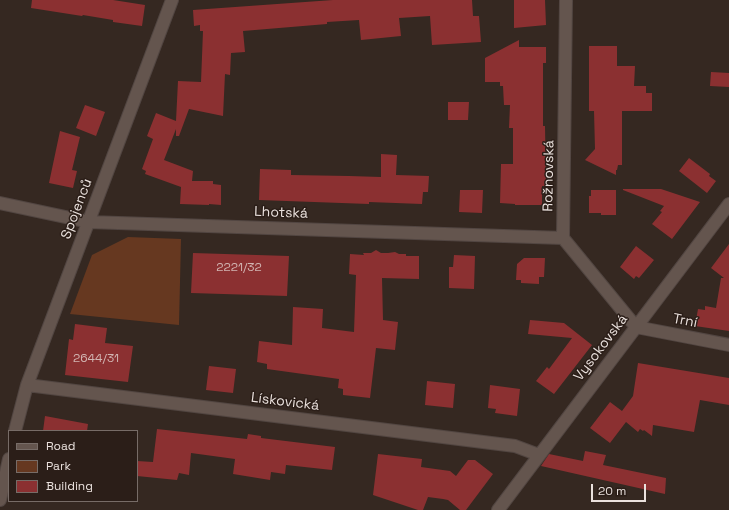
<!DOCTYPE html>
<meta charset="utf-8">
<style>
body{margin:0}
#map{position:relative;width:729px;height:510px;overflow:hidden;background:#352821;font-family:"Space Grotesk",sans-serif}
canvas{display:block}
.legend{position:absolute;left:8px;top:430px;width:130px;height:72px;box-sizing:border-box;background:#2b1e18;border:1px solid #776c67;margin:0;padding:5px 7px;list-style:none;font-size:12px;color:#eae1dd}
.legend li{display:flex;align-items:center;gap:8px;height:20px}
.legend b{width:20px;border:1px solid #776c67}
.scale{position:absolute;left:591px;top:484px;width:55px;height:18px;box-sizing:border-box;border:2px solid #eae1dd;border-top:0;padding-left:5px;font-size:12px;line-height:14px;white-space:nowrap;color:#eae1dd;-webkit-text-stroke:3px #2b1e18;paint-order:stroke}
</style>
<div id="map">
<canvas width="729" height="510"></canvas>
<ul class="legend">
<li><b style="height:5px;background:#64554e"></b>Road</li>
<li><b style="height:11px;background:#663820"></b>Park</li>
<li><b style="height:11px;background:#8b3031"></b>Building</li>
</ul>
<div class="scale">20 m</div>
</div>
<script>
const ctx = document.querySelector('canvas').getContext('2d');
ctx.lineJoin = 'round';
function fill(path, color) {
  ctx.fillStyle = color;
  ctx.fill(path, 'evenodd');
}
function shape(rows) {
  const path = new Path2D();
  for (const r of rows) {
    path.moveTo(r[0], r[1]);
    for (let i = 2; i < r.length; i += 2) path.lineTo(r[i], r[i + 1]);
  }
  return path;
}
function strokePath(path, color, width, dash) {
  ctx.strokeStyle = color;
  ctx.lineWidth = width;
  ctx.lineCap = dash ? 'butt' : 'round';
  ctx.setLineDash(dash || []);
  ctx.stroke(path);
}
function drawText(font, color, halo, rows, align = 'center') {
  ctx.font = font + ' "Space Grotesk",sans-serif';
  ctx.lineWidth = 3;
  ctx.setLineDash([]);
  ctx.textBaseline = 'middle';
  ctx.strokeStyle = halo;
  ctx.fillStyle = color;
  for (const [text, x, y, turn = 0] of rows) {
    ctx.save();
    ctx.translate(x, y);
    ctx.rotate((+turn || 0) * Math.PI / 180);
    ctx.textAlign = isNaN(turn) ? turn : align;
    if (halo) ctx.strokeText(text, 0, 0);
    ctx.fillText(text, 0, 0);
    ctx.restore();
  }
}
fill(shape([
 [128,237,181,239,179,325,70,314,92,255]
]), '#663820');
fill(shape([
 [32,0,113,0,145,5,142,26,113,22,113,20,83,15,82,16,31,8],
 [333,0,472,0,473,16,479,16,481,42,432,45,430,16,399,18,401,36,361,40,359,20,327,22,327,24,243,31,245,52,231,53,230,75,225,74,223,116,189,109,179,136,176,136,176,129,164,160,193,171,192,181,213,181,213,184,221,185,221,205,209,204,209,205,180,204,181,187,145,174,146,171,142,169,153,139,147,136,156,113,176,121,178,81,201,82,203,31,200,31,200,25,194,26,193,10],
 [514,0,545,0,546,25,514,28],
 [519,40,519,47,546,47,546,63,543,63,543,126,545,126,546,186,542,186,542,205,515,205,515,204,500,203,501,164,513,164,513,128,509,128,510,105,504,105,503,86,500,86,500,82,485,82,485,58],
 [589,46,617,46,617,66,635,66,634,86,646,86,646,93,652,93,652,111,622,111,622,165,618,165,617,170,616,170,616,175,585,160,595,149,594,111,589,111],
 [711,72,729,73,729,87,710,86],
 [448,102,469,102,468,120,448,120],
 [85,105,105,112,96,136,76,128],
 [60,131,80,137,72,170,77,171,73,188,49,183],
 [381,154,397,155,396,175,429,176,428,192,423,192,422,204,369,202,369,204,259,200,260,169,291,170,291,175,349,176,381,177],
 [689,158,710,174,709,176,716,181,707,193,679,171],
 [623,189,661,189,700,202,672,239,652,224,662,212,660,211,664,206,623,190],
 [460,190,483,190,482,213,459,212],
 [591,190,616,190,616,215,601,215,601,213,589,213,589,196,591,196],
 [729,244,729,331,695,326,698,309,705,310,705,306,716,308,721,278,724,278,711,268],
 [636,246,654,260,639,278,636,276,634,279,620,267],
 [376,250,381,253,388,253,395,252,399,254,406,254,406,256,419,256,419,279,382,278,383,320,398,322,395,350,376,348,370,398,343,395,343,389,338,388,339,379,267,369,267,364,257,362,259,341,292,345,293,307,323,309,322,328,354,332,356,275,349,274,350,254,364,255,363,253,371,253],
 [193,253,289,256,287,296,191,293],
 [454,255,475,256,474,289,449,288,449,267,453,267],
 [524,258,545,258,544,277,539,277,539,284,521,283,521,280,516,280,517,264],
 [530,320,564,323,592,345,554,394,536,381,547,367,549,369,572,338,528,334],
 [75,324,107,328,105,343,133,346,128,382,65,375,69,339,73,340],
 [638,363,729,378,729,405,700,400,694,432,653,425,652,436,644,430,643,431,640,429,638,432,626,422,610,443,590,428,610,402,622,411,633,396],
 [209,366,236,369,233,393,206,390],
 [427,381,455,384,453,408,425,405],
 [490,385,520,389,517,416,495,413,496,409,488,408],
 [45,416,88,424,87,431,43,431],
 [157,429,247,439,248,434,261,436,261,438,335,447,332,470,286,465,285,474,271,472,270,480,233,474,235,459,191,453,189,475,179,473,177,480,137,476,137,461,153,462],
 [585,451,606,455,603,465,666,478,665,494,541,466,549,454,583,461],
 [378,454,422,459,421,467,450,471,456,476,468,460,475,460,493,474,466,510,460,510,448,500,443,499,428,497,423,510,418,510,373,495]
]), '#8b3031');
const street = shape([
 [566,0,563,238,636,327,729,345],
 [0,203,89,222,563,238],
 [27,385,515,446,539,455],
 [15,431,27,385,172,0],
 [0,500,9,459],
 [498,510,729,204]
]);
strokePath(street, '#524642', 14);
strokePath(street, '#64554e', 12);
drawText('12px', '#d2b5b2', null, [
 ["2221/32",239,268],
 ["2644/31",96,359]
]);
drawText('14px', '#eae1dd', '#2b1e18', [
 ["Rožnovská",549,176,-89],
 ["Spojenců",77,209,-69],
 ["Lhotská",281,213,2],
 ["Trní",685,321,11],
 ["Vysokovská",601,348,-53],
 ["Lískovická",285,402,7]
]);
</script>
